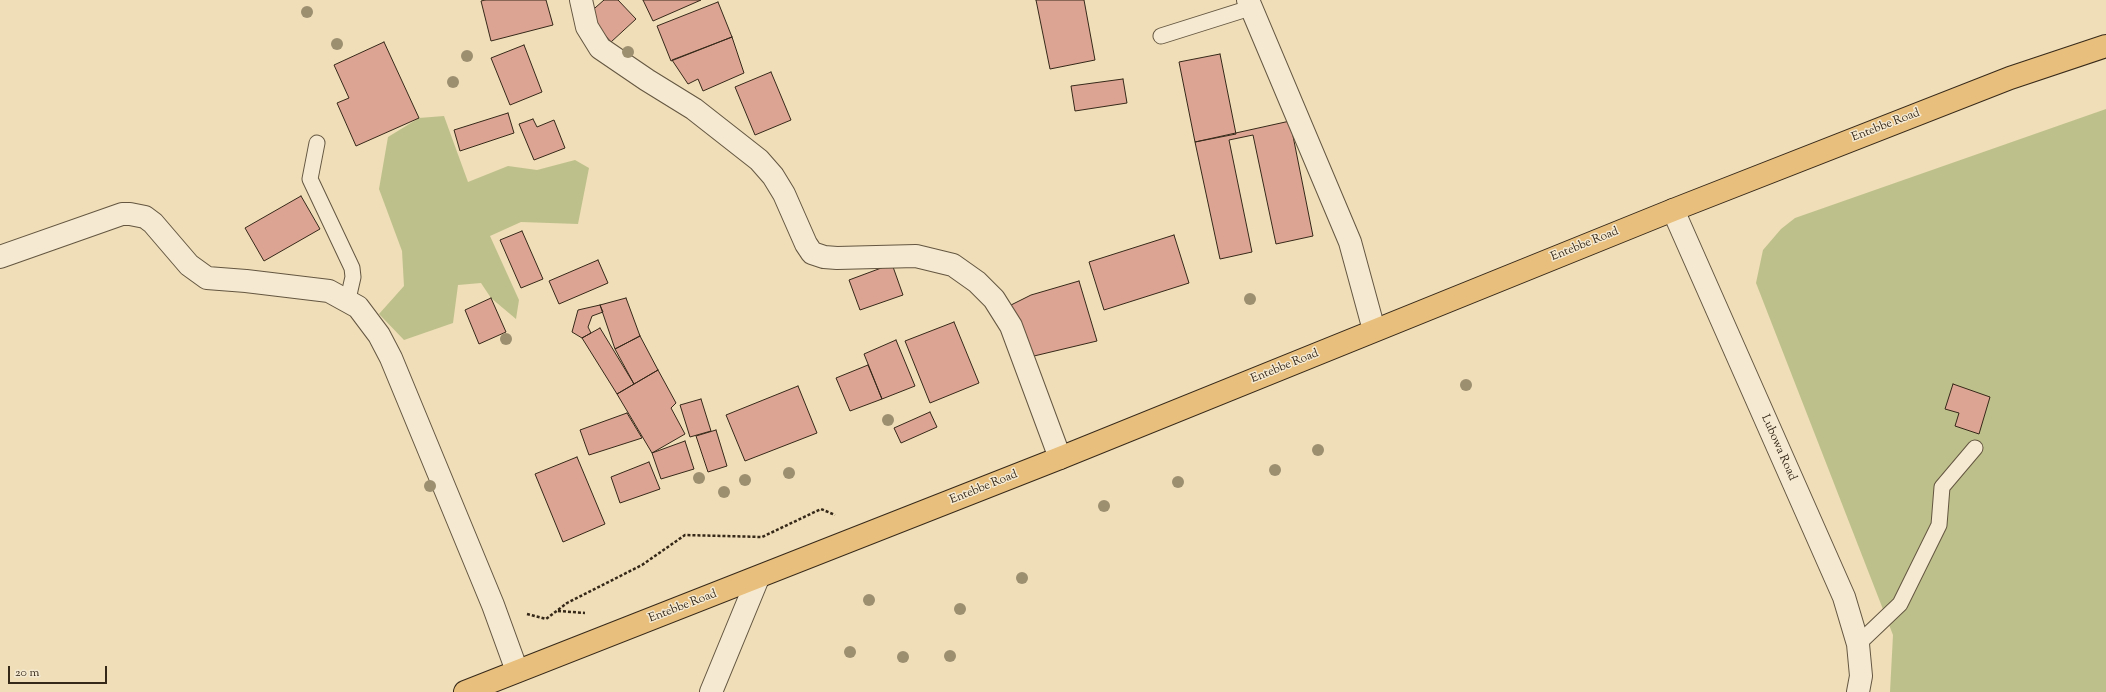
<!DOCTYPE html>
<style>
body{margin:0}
#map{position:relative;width:2106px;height:692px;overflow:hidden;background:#efdeb8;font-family:"Sorts Mill Goudy",serif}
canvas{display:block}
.scale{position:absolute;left:8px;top:666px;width:99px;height:18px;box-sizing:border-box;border:2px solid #362819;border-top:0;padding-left:5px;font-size:12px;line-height:14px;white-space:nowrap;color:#362819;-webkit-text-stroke:3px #f5ead1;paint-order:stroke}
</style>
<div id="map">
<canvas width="2106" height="692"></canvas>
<div class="scale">20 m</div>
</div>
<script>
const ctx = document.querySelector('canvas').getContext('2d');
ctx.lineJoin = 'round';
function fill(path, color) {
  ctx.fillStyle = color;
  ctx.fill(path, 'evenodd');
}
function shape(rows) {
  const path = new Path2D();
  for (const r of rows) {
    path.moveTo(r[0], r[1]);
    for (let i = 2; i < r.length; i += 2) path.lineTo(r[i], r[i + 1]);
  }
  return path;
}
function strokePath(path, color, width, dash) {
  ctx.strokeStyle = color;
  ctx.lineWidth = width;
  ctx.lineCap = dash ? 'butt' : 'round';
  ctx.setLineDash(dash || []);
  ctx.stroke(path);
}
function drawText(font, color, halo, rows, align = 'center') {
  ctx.font = font + ' "Sorts Mill Goudy",serif';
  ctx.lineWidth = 3;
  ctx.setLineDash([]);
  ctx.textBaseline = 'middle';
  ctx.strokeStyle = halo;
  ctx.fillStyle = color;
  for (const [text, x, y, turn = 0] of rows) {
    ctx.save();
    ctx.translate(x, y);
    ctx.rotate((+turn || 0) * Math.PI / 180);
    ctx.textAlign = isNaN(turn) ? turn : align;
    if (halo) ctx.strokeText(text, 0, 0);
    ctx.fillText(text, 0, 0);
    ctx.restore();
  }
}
fill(shape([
 [2106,109,2106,692,1890,692,1893,635,1756,283,1763,250,1781,229,1795,218],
 [444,116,468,182,508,166,537,170,575,160,589,168,578,224,521,222,490,236,519,300,516,319,491,298,481,283,458,285,453,323,404,340,379,314,404,286,402,251,379,189,388,137,419,118]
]), '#bec08b');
const building = shape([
 [485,0,546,0,553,25,491,41,481,1,485,0],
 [604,0,618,0,636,19,611,42,587,15,604,0],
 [643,0,701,0,653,21,643,0],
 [1036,0,1084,0,1095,60,1050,69,1036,0],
 [718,2,732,37,671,61,657,26,718,2],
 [732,37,744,73,703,91,698,79,688,84,672,60,732,37],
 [384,42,419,118,356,146,337,103,349,98,334,65,384,42],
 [524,45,542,92,510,105,491,58,524,45],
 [1220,54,1236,134,1195,142,1179,62,1220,54],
 [771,72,791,120,755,135,735,87,771,72],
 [1123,79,1127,103,1075,111,1071,86,1123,79],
 [508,113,514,133,460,151,454,130,508,113],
 [533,119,537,127,554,120,565,148,534,160,519,124,533,119],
 [1290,121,1313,236,1276,244,1253,135,1229,140,1252,252,1220,259,1195,142,1290,121],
 [301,196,320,229,264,261,245,228,301,196],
 [522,231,543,279,521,288,500,240,522,231],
 [1174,235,1189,283,1104,310,1089,262,1174,235],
 [598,260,608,283,559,304,549,281,598,260],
 [892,264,903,295,860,310,849,280,892,264],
 [1079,281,1097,341,1034,356,1009,306,1031,295,1079,281],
 [491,298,506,332,479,344,465,310,491,298],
 [626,298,640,336,615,349,600,305,626,298],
 [600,305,603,312,592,316,588,327,591,333,582,338,572,332,578,310,600,305],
 [954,322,979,383,930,403,905,341,954,322],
 [600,328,634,384,617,394,582,338,600,328],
 [640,336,658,370,634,384,615,349,640,336],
 [896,340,915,386,882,399,864,354,896,340],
 [868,365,882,399,850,411,836,378,868,365],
 [658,370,676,403,671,408,685,434,652,453,617,394,658,370],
 [1953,384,1990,397,1979,434,1955,426,1959,413,1945,409,1953,384],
 [798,386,817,433,745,461,726,415,798,386],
 [701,399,711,431,690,437,680,405,701,399],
 [930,412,937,427,901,443,894,428,930,412],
 [627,413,642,438,589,455,580,430,627,413],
 [716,430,727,466,708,472,696,436,716,430],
 [685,441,694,469,661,479,652,453,685,441],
 [577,457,605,524,563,542,535,474,577,457],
 [649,462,660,489,620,503,611,477,649,462]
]);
fill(building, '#dca492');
strokePath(building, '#362819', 1);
const service = shape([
 [1161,36,1250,8],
 [317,143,310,179,352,268,353,277,348,299],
 [1858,644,1900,604,1939,525,1942,487,1975,448]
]);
const minor = shape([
 [581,0,587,27,600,48,647,80,694,109,759,160,773,176,784,194,806,244,812,253,824,257,837,258,916,256,953,265,977,282,994,299,1011,326,1060,458],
 [1248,0,1350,242,1374,330],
 [0,257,122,214,130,214,145,217,153,223,189,265,207,278,246,281,329,291,358,307,379,335,391,358,493,605,517,671]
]);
const tertiary = shape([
 [1673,210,1844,597,1858,644,1861,676,1858,692],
 [711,692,758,578]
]);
const primary = shape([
 [465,692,1060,458,1673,210,2010,78,2106,46]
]);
strokePath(service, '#645641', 17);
strokePath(minor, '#645641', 24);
strokePath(tertiary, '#645641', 24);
strokePath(primary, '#362819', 24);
strokePath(shape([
 [558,611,585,613],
 [527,614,546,619,567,603,642,565,685,535,762,537,821,509,835,515]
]), '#362819', 2.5, [3, 2]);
strokePath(service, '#f5ead1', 15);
strokePath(minor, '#f5ead1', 22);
strokePath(tertiary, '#f5ead1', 22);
strokePath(primary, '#e8bf7c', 22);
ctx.fillStyle = '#9c8f70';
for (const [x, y] of [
 [307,12],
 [337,44],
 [628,52],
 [467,56],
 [453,82],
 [1250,299],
 [506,339],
 [1466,385],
 [888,420],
 [1318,450],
 [1275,470],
 [789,473],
 [699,478],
 [745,480],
 [1178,482],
 [430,486],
 [724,492],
 [1104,506],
 [1022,578],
 [869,600],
 [960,609],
 [850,652],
 [950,656],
 [903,657]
]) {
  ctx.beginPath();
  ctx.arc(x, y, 6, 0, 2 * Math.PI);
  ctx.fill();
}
drawText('12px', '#362819', '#f5ead1', [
 ["Entebbe Road",1886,126,-21],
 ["Entebbe Road",1585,245,-22],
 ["Entebbe Road",1285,367,-22],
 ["Lubowa Road",1778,448,66],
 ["Entebbe Road",984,488,-22],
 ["Entebbe Road",683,607,-21]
]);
</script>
